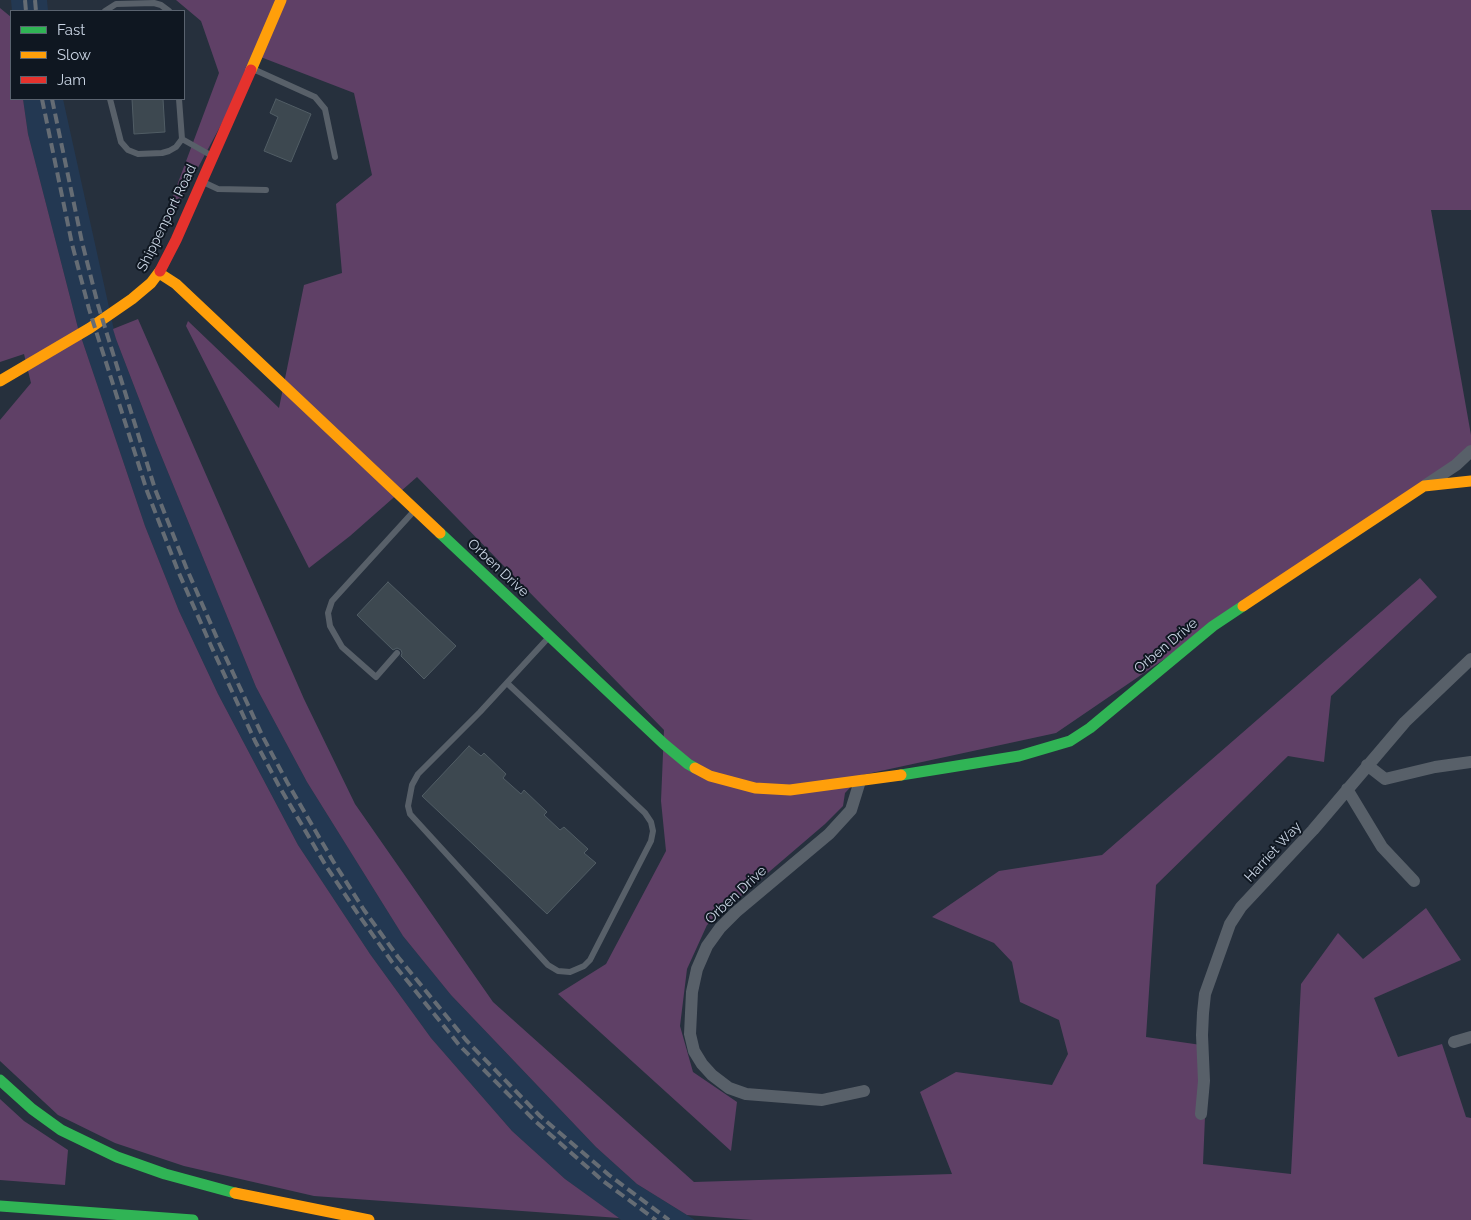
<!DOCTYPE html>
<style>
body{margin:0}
#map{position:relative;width:1471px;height:1220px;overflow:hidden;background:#26303d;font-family:Raleway,sans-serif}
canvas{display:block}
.legend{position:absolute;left:10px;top:10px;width:175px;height:90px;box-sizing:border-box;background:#0f1721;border:1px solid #5a636f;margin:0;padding:6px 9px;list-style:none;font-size:15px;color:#cad5e4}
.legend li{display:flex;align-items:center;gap:10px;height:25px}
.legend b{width:25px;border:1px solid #5a636f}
</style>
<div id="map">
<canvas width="1471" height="1220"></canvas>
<ul class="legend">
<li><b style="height:6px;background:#30b455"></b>Fast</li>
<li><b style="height:6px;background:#ff9f0a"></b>Slow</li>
<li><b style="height:6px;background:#e5322d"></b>Jam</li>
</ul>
</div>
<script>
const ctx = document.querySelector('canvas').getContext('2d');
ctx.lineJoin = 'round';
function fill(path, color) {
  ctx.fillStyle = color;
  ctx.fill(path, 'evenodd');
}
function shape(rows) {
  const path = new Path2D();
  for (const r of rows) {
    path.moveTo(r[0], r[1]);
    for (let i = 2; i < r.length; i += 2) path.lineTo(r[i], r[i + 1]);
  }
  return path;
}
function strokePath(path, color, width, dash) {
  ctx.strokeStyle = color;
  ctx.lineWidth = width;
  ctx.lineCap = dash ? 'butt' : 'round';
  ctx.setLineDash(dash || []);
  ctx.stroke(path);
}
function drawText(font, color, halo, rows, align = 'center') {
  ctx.font = font + ' Raleway,sans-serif';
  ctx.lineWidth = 4;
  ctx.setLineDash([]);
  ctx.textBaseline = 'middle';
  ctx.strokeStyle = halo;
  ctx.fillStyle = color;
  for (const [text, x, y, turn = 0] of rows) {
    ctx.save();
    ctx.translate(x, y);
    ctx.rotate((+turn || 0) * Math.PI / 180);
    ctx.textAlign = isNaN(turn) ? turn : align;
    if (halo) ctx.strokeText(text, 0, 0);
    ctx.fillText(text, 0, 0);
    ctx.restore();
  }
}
fill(shape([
 [11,0,47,0,48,11,12,11],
 [23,99,63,99,116,339,156,443,256,687,307,782,403,936,451,995,596,1147,637,1184,695,1220,621,1220,565,1179,512,1131,431,1038,370,954,298,845,218,694,179,611,145,526,78,328,28,134]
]), '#233852');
fill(shape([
 [176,0,1471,0,1471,210,1431,210,1471,435,1471,450,1056,733,862,775,845,793,843,806,825,824,707,925,687,969,680,1026,693,1072,737,1102,731,1151,558,994,606,964,666,851,661,801,664,730,417,477,350,536,309,568,186,326,188,321,279,408,304,285,342,273,336,204,372,175,354,93,258,56,151,255,219,73,201,21],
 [0,8,11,17,11,99,23,99,28,134,78,328,145,526,179,611,218,694,298,845,370,954,431,1038,512,1131,565,1179,619,1218,314,1196,184,1166,115,1143,58,1115,0,1061,0,420,31,383,24,354,0,362],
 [138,319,304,699,355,804,493,1002,694,1182,952,1174,920,1092,956,1072,1052,1085,1068,1054,1059,1020,1020,1002,1012,962,994,943,932,917,999,871,1102,855,1420,578,1437,597,1331,696,1324,762,1288,756,1156,885,1146,1037,1208,1046,1203,1164,1291,1174,1301,984,1338,933,1363,959,1426,908,1461,960,1374,998,1398,1057,1442,1044,1466,1117,1471,1118,1471,1220,753,1220,687,1215,637,1184,596,1147,515,1062,451,995,403,936,307,782,256,687,156,443,116,339,113,329],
 [0,1099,24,1121,68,1150,65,1185,0,1180]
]), '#5f4066');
const building = shape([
 [132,99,163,99,165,132,134,134,132,99],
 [276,99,311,114,291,162,264,151,278,117,270,113,276,99],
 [388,582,456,646,424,679,401,656,402,653,401,650,397,648,393,650,357,615,388,582],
 [469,746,481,756,484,753,506,774,503,778,521,794,524,790,547,812,544,815,560,830,564,827,588,849,584,853,596,863,547,914,422,796,469,746]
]);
fill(building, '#3d4850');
strokePath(building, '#515d65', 1);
strokePath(shape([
 [105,11,116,4,154,3,161,5,169,11],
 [253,69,315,97,325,109,335,157],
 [110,99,121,142,128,150,138,154,162,153,169,151,176,147,182,139,179,99],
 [182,139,214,157],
 [203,182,218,189,266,190],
 [397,653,376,677,342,647,330,626,328,613,332,601,414,511],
 [507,683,645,813,651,822,653,831,651,841,590,960,584,966,570,972,558,971,548,965,410,814,408,806,412,785,418,774,480,712,549,637]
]), '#586069', 6);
strokePath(shape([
 [1426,485,1456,465,1471,451],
 [1367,765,1385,779,1435,767,1471,762],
 [860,781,851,810,829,834,736,912,720,928,707,946,697,969,692,992,690,1034,694,1051,702,1064,712,1075,729,1088,746,1094,822,1100,864,1091],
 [1347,789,1382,847,1414,881],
 [1454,1042,1471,1037],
 [1201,1114,1204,1081,1202,1035,1203,1013,1205,994,1230,924,1241,907,1313,830,1405,722,1471,659]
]), '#586069', 12);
strokePath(shape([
 [440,533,664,744,688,764,695,768],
 [901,775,1019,756,1070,741,1090,728,1213,626,1243,606],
 [0,1080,32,1109,61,1130,117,1157,165,1174,235,1193],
 [0,1206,193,1220]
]), '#30b455', 11);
strokePath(shape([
 [251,70,281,0],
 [159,273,176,284,440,533],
 [0,381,90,328,132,299,151,283,160,271],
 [1243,606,1424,486,1471,481],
 [695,768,710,776,755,788,790,790,901,775],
 [235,1193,369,1220]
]), '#ff9f0a', 11);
strokePath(shape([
 [160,271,176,240,251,70]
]), '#e5322d', 11);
strokePath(shape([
 [25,0,26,11],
 [35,0,36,11],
 [42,99,72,244,89,309,147,491,178,571,212,648,255,741,279,786,326,866,358,914,392,962,460,1046,535,1121,603,1181,656,1220],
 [52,99,82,242,98,305,155,489,186,567,220,645,263,737,287,782,333,861,364,910,398,957,466,1040,540,1116,609,1175,669,1220]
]), '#656c74', 4, [10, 5]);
drawText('14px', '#cad5e4', '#0f1721', [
 ["Shippenport Road",167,218,-64],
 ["Orben Drive",498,568,43],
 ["Orben Drive",1166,646,-40],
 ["Harriet Way",1273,852,-47],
 ["Orben Drive",736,895,-43]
]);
</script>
